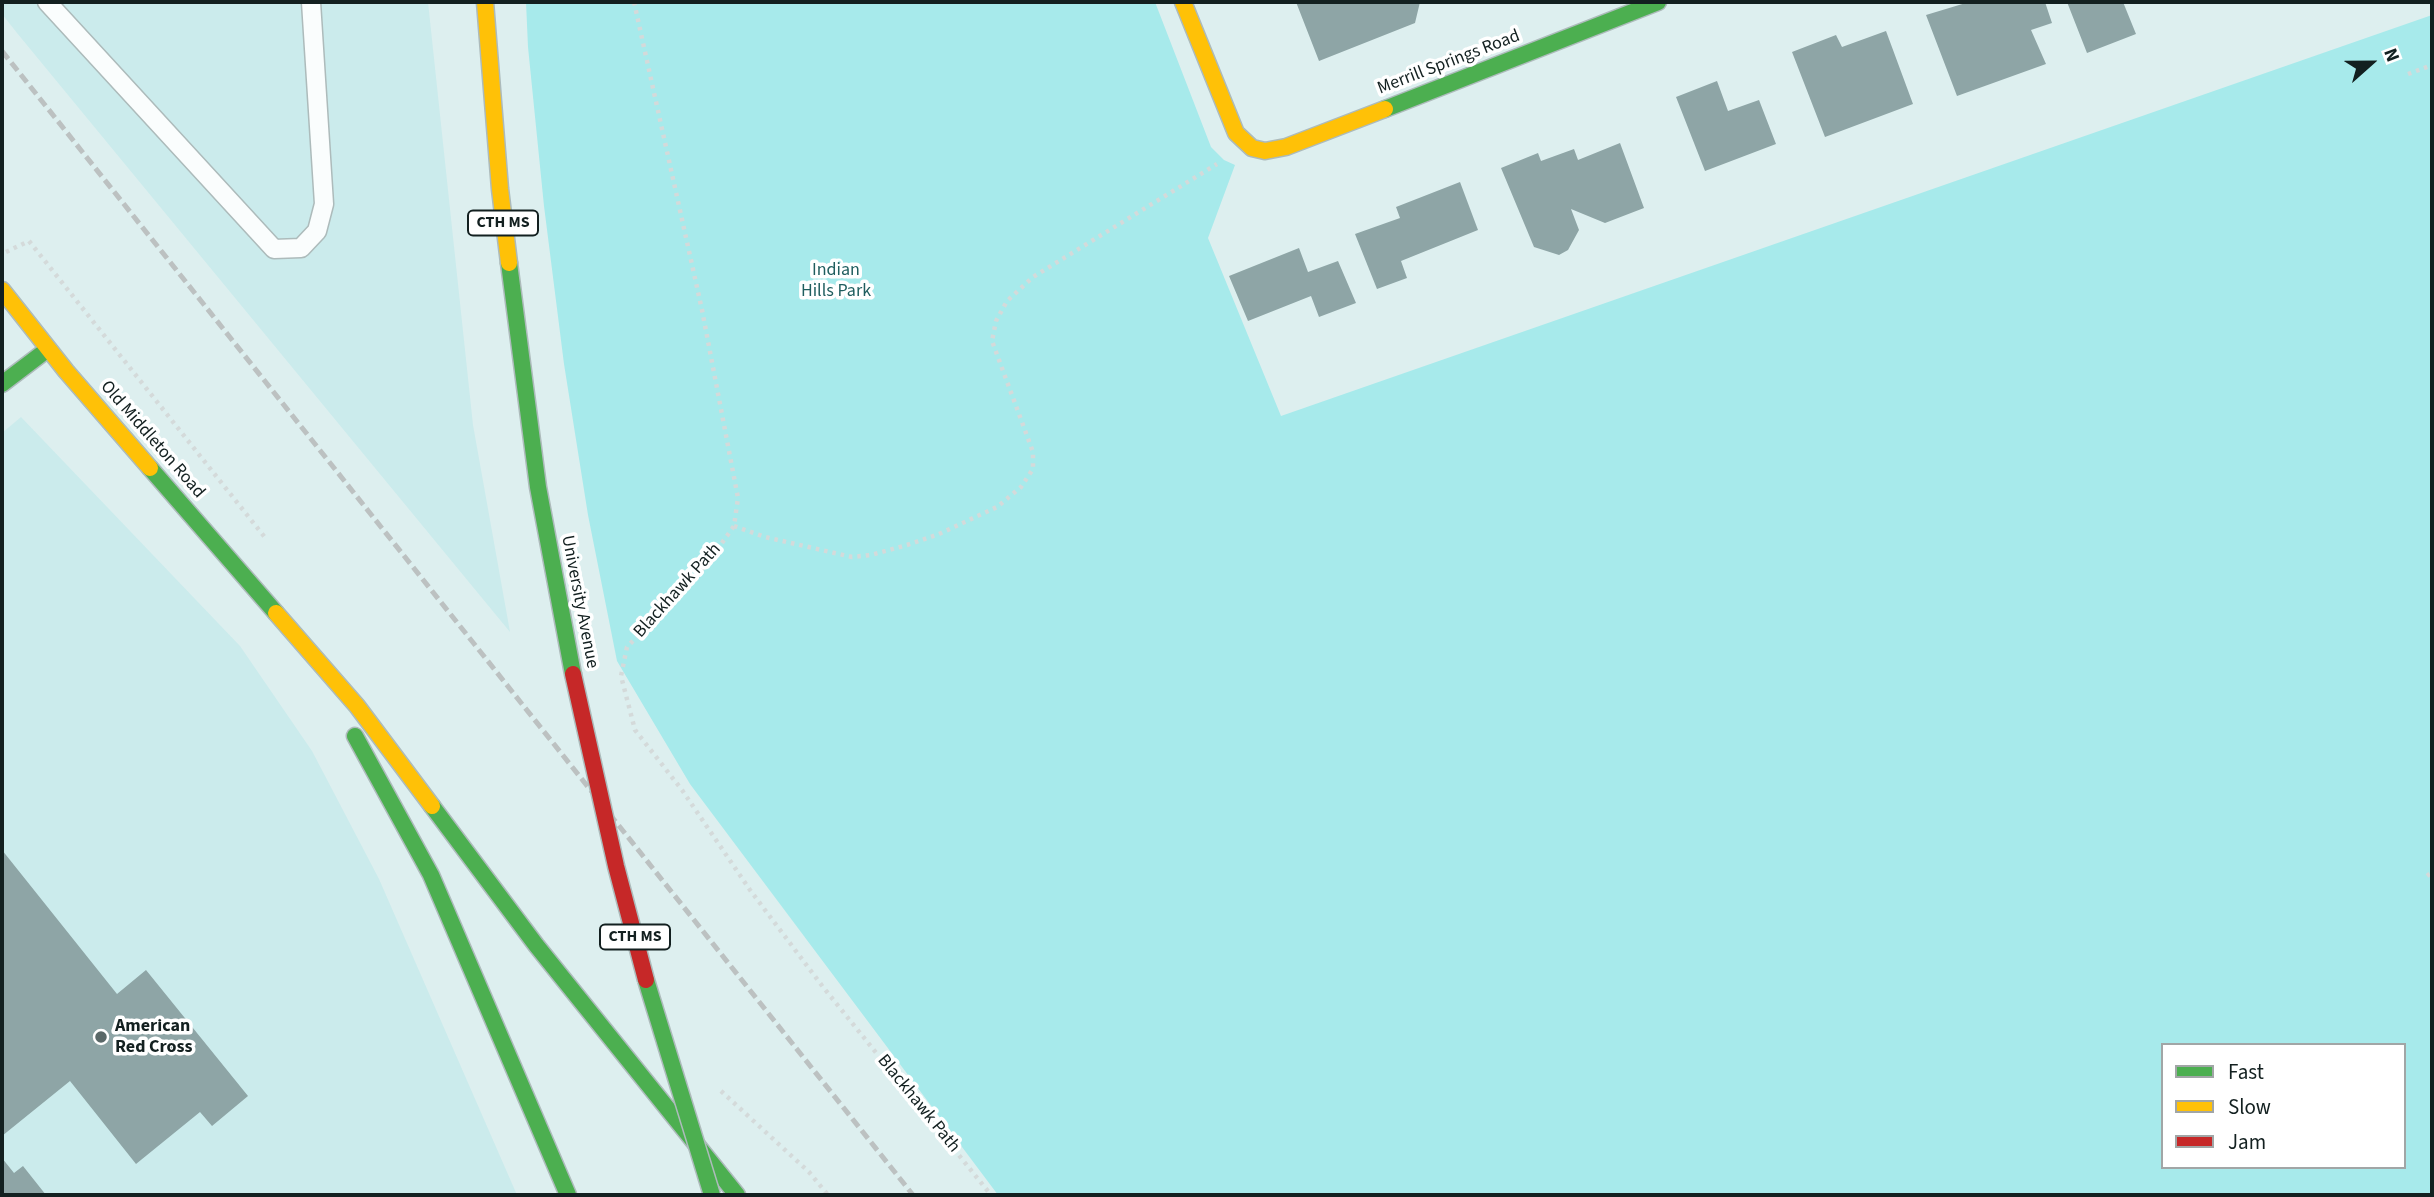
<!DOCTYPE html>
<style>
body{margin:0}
#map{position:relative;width:2434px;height:1197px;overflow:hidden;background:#ddefef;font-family:"Source Sans 3",sans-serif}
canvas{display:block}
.frame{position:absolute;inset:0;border:4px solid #132020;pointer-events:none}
.legend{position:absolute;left:2161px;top:1043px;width:245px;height:126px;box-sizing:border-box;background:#fff;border:2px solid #a1a6a6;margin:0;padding:9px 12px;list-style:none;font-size:21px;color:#132020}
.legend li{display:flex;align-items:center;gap:14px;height:35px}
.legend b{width:35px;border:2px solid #a1a6a6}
.north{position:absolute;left:2336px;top:28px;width:70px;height:70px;-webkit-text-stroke:5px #fff;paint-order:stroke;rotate:69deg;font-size:19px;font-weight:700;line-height:28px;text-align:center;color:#132020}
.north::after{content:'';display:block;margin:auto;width:24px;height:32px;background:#132020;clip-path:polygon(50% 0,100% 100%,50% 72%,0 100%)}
</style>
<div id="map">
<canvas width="2434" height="1197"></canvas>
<div class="frame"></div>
<ul class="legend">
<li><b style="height:9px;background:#4caf50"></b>Fast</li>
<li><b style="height:9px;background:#ffc107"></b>Slow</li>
<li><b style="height:9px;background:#c62828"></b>Jam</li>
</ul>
<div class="north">N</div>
</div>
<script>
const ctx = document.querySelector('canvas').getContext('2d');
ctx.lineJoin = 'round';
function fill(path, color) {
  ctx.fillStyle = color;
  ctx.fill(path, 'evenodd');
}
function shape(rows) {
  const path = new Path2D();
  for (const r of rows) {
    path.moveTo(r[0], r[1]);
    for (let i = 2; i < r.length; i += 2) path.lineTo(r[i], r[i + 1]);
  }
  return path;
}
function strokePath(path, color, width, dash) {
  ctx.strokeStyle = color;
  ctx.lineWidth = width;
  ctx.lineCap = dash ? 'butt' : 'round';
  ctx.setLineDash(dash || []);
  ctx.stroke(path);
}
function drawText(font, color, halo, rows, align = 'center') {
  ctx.font = font + ' "Source Sans 3",sans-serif';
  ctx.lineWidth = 7;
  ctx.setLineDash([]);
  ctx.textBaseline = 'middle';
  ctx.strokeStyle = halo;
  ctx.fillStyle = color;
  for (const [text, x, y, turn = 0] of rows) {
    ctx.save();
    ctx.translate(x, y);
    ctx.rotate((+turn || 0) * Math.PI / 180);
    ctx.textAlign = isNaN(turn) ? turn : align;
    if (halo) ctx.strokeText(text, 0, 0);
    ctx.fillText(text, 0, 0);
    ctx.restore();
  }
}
fill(shape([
 [2,2,428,2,473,425,510,632,17,33,2,14],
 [21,417,240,646,312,751,379,879,517,1195,2,1195,2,433]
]), '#cbebec');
fill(shape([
 [526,2,1155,2,1211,147,1224,160,1235,165,1208,238,1281,416,2432,15,2432,1195,998,1195,690,784,617,661,588,515,564,364,544,206,528,47],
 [2163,1045,2404,1045,2404,1167,2163,1167]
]), '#a7eaeb');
fill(shape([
 [1296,2,1420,2,1415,23,1319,61],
 [1969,2,2045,2,2052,23,2031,30,2046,64,1957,96,1926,15],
 [2067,2,2123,2,2136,34,2087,53],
 [1886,31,1913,104,1825,137,1792,52,1836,35,1842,47],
 [1717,81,1728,111,1759,100,1776,144,1705,171,1676,97],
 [1620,143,1644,208,1605,223,1571,209,1579,230,1568,250,1559,255,1534,247,1501,168,1538,153,1541,161,1574,149,1578,160],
 [1460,182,1478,230,1401,261,1407,278,1377,289,1355,234,1400,218,1396,207],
 [1299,248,1308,272,1338,261,1356,303,1319,317,1311,296,1248,321,1229,276],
 [2,850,117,994,146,970,248,1096,212,1126,200,1112,136,1164,70,1081,2,1136],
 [2,1158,14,1173,23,1166,46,1195,2,1195]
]), '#8ea5a6');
const lane = shape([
 [47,2,274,249,301,248,317,231,324,204,311,2]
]);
const fast = shape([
 [1385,109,1658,2],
 [509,263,538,487,573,674],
 [2,384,48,349],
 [150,468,276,613],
 [355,736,431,875,568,1195],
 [432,806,536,945,737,1195]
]);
const slow = shape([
 [485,2,500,189,509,263],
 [1183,2,1236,133,1252,148,1265,151,1286,147,1385,109],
 [2,290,66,371,150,468],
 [276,613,357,706,432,806]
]);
strokePath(lane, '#adbbbb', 21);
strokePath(fast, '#adbbbb', 19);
strokePath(slow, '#adbbbb', 19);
strokePath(shape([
 [634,2,702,310,738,498,734,526,707,564,627,647,621,676,635,730,682,790,750,890,823,987,991,1195],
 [2408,74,2432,65],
 [6,252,29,241,267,540],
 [734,526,765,537,852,557,871,555,907,545,939,534,997,507,1021,487,1033,469,1033,452,992,341,996,321,1007,301,1033,277,1217,164],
 [2427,876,2432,872],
 [721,1091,809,1172,828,1195]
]), '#d4dada', 4.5, [3.5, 5]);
strokePath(lane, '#fafdfd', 18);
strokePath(fast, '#4caf50', 16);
strokePath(slow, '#ffc107', 16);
strokePath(shape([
 [2,51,913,1195]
]), '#bcc1c1', 5, [10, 5]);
const fastBridge = shape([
 [646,980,712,1195]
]);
const jamBridge = shape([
 [573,674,616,866,646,980]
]);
strokePath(fastBridge, '#adbbbb', 19, []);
strokePath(jamBridge, '#adbbbb', 19, []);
strokePath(fastBridge, '#4caf50', 16);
strokePath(jamBridge, '#c62828', 16);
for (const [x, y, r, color] of [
 [101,1037,7,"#5a6868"]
]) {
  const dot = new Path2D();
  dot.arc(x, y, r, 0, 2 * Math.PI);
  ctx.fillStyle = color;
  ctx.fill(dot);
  strokePath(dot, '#fff', 2.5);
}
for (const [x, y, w] of [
 [503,223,70],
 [635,937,70]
]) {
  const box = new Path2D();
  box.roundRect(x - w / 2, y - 12.5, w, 25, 5);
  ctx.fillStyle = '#fff';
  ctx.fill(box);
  strokePath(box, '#132020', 2);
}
drawText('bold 16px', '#132020', null, [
 ["CTH MS",503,223],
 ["CTH MS",635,937]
]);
drawText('18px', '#132020', '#fff', [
 ["Merrill Springs Road",1449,63,-21],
 ["Old Middleton Road",152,440,49],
 ["Blackhawk Path",678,591,-48],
 ["University Avenue",579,602,79],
 ["Blackhawk Path",918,1104,51]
]);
drawText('18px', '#1f5e5f', '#fff', [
 ["Indian",836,271],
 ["Hills Park",836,292]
]);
drawText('bold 18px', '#132020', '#fff', [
 ["American",115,1027],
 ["Red Cross",115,1048]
], 'left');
</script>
